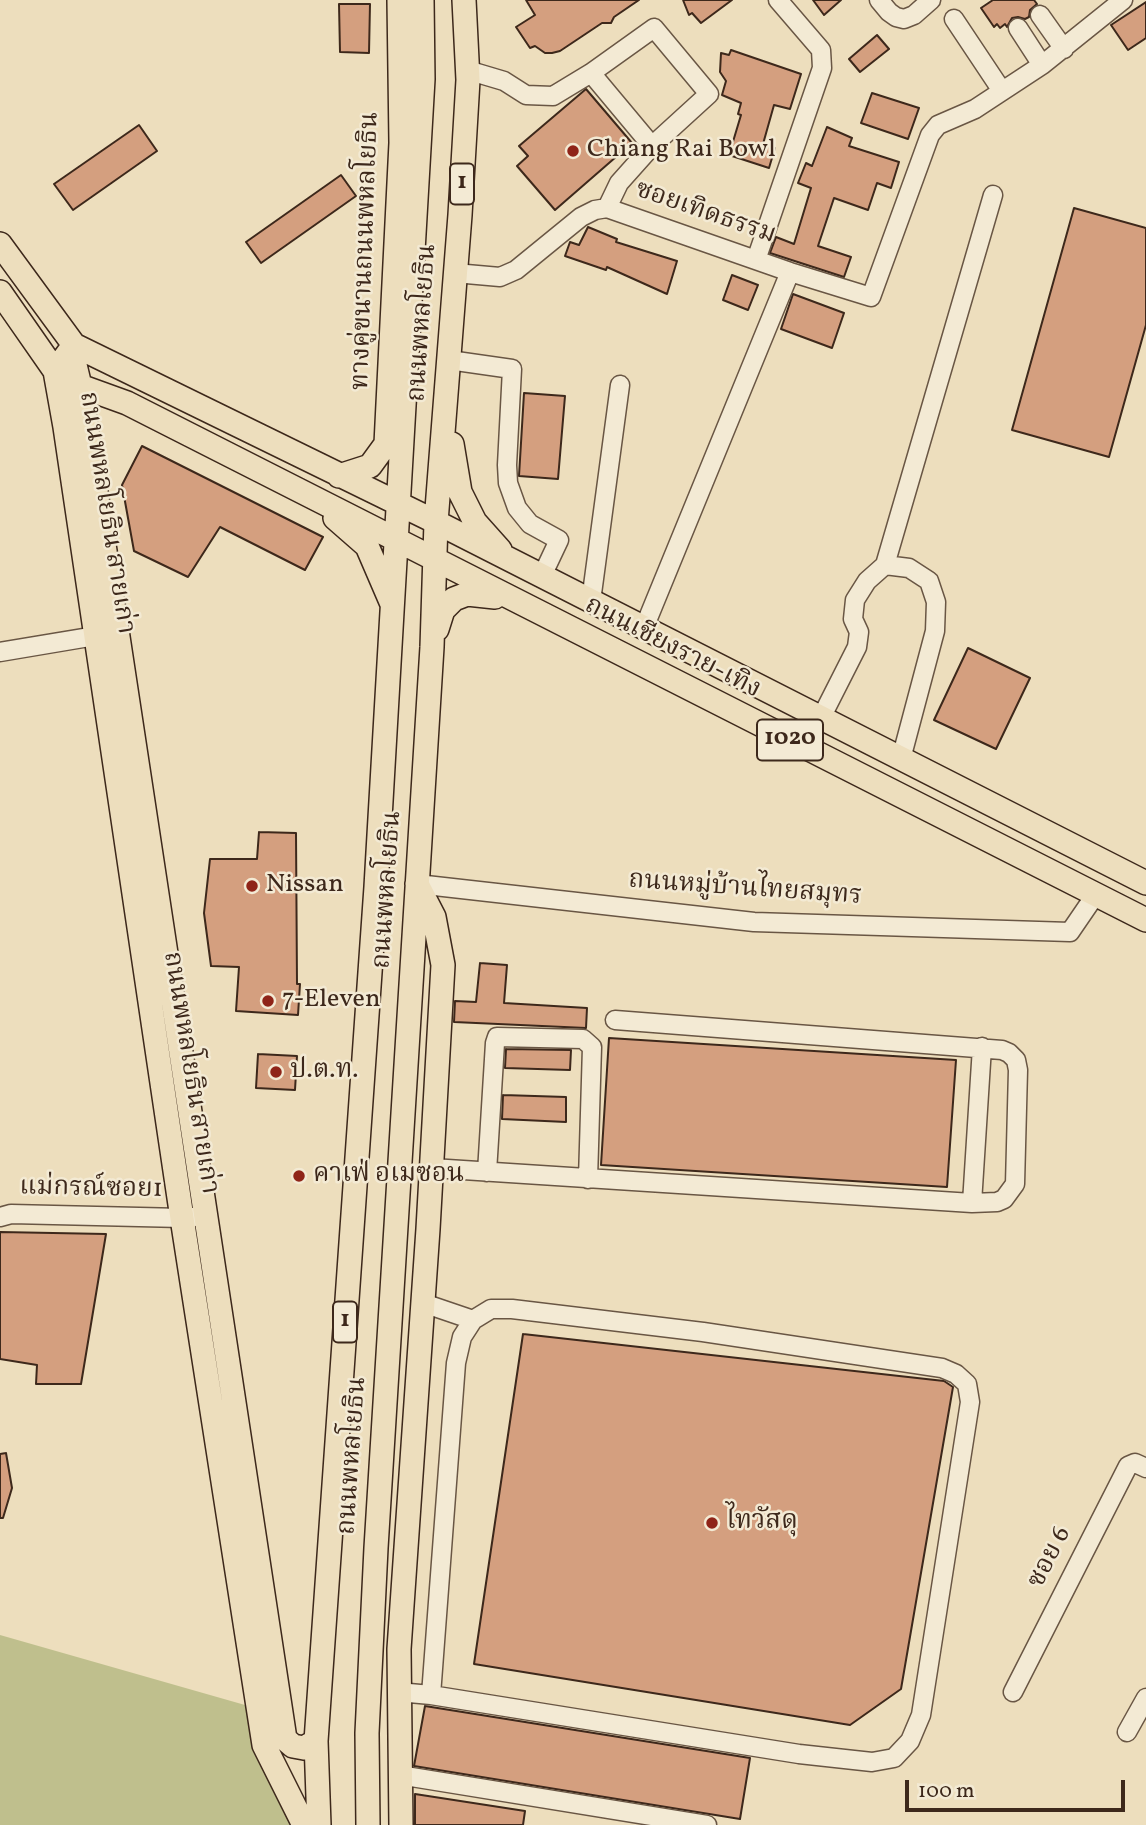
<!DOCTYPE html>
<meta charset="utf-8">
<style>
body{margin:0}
#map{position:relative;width:1146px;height:1825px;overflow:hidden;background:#eddebd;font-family:Vollkorn,serif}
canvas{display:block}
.scale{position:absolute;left:905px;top:1780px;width:220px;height:32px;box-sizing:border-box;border:4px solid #3d281b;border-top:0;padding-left:9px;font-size:21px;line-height:24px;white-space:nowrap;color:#3d281b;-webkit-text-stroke:5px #f3ead4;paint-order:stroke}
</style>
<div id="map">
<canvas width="1146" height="1825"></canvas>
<div class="scale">100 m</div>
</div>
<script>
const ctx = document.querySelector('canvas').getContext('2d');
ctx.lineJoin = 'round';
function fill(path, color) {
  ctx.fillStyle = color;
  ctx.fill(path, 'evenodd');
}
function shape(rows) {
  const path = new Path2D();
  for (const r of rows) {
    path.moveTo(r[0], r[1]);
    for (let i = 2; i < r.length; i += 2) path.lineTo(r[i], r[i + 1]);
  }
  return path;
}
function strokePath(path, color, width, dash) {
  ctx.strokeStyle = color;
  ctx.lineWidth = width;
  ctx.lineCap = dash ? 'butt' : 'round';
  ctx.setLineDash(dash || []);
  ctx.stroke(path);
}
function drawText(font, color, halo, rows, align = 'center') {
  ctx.font = font + ' Vollkorn,"Noto Serif Thai",serif';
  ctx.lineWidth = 5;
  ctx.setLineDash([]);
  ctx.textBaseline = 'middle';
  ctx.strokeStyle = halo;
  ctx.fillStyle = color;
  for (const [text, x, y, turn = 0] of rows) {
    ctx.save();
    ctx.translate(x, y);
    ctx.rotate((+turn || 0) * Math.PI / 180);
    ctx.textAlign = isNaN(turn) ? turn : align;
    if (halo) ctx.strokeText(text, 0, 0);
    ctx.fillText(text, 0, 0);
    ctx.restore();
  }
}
fill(shape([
 [0,1635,259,1709,304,1825,0,1825]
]), '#bfbf8d');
const building = shape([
 [526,0,639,0,614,17,611,23,602,23,560,51,552,53,545,53,535,46,530,48,516,27,535,15,526,0],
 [683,0,732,0,701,23,692,13,689,15,683,0],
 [813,0,841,0,824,15,813,0],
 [993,0,1034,0,1037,4,1030,10,1029,17,1025,19,1018,17,1012,18,1007,27,1005,24,1000,28,997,24,994,27,981,8,993,0],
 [1146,2,1146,38,1128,50,1111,25,1146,2],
 [339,4,370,4,369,53,340,52,339,4],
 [877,35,889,49,860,72,849,59,877,35],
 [731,50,801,74,790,109,774,105,763,144,775,148,769,168,729,155,741,115,738,114,741,103,722,95,726,81,720,72,721,53,729,55,731,50],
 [586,89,632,143,555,210,517,166,528,156,519,146,586,89],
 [872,93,919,108,908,139,861,123,872,93],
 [139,125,157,151,73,210,54,184,139,125],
 [827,127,852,138,849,146,899,162,891,188,877,183,868,210,834,198,818,246,851,257,844,277,770,253,776,237,794,244,811,188,798,183,806,163,812,166,827,127],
 [341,175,356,196,261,263,246,242,341,175],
 [1074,208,1146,228,1146,325,1109,457,1012,430,1074,208],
 [588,227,617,239,616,242,677,261,667,294,607,267,606,270,565,256,570,242,579,245,588,227],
 [732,275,758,285,748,310,723,300,732,275],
 [793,294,844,313,832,348,781,329,793,294],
 [524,393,565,396,558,479,519,476,524,393],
 [142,446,323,537,305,570,220,527,188,577,134,551,122,485,142,446],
 [968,648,1030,678,996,749,934,720,968,648],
 [259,832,296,833,297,984,300,984,298,1015,236,1011,239,967,211,966,204,913,210,859,257,859,259,832],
 [480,963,507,965,504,1003,587,1008,586,1028,454,1022,455,1001,476,1002,480,963],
 [609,1038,956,1060,947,1187,601,1165,609,1038],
 [506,1049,571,1050,570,1070,505,1068,506,1049],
 [258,1054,297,1056,295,1090,256,1088,258,1054],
 [503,1095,566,1097,566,1122,502,1119,503,1095],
 [0,1232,106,1234,81,1384,36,1384,37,1365,0,1359,0,1232],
 [523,1334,944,1381,953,1387,901,1689,850,1725,474,1664,523,1334],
 [6,1453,12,1488,3,1518,0,1518,0,1454,6,1453],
 [425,1706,750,1758,740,1819,414,1766,425,1706],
 [415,1794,525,1811,523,1825,415,1825,415,1794]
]);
fill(building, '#d49f7f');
strokePath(building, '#3d281b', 2);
const minor = shape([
 [879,0,889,12,896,17,904,19,914,15,931,0],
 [1040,15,1064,49],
 [954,19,1002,91],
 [1018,28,1042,65],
 [467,70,504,81,526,95,553,96,591,73,654,28,709,94,652,146,619,183,607,208],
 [591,73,652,146],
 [756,260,822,68,821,50,778,0],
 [455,273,500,277,516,270,581,217,595,210,607,208,790,272,871,297,930,135,938,125,975,109,1042,65,1123,0],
 [449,360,512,369,507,465,508,483,517,508,530,524,559,540,542,576],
 [885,565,909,568,929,581,936,602,935,631,901,759],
 [591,601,620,385],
 [644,628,790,272],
 [0,652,95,636],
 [821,718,857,647,859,632,853,619,855,600,867,581,885,565,993,195],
 [417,884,754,922,1070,932,1096,894],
 [432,1168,972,1203,997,1202,1004,1199,1015,1184,1018,1070,1016,1060,1009,1053,1002,1050,615,1020],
 [487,1172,495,1043,497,1037,583,1039,592,1047,588,1179],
 [972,1203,982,1047],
 [0,1217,11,1214,182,1218,205,1216],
 [423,1303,473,1320],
 [398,1692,431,1695,799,1754,872,1762,894,1758,910,1741,921,1715,970,1402,967,1384,956,1374,942,1368,703,1332,512,1309,491,1309,473,1320,462,1337,456,1363,431,1695],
 [1013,1692,1128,1466,1135,1463,1146,1468],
 [1127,1732,1146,1698],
 [399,1775,707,1825]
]);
const major = shape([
 [0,244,74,345,436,522,1146,883],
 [0,292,55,371,80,386,127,403,1146,920],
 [74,345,55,371,65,427,182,1218,264,1745,304,1825],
 [74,345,75,365,80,386,285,1739,293,1746,304,1748,316,1741],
 [452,444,460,492,475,522,500,550],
 [339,476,370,466,386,444,401,143,399,0],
 [335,518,367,546,392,604],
 [437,629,443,610,454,599,467,594,495,597],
 [319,1825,316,1741,376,887,423,79,422,0],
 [368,1825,367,1733,376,1548,432,647,436,522,460,215,468,80,464,0],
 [401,1825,399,1649,428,1229,443,965,434,917,417,884]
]);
strokePath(minor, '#695644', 21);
strokePath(major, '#3d281b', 26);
strokePath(minor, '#f3ead4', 18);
strokePath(major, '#eddebd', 23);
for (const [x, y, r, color] of [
 [573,151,7,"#8f2418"],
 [252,886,7,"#8f2418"],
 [268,1001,7,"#8f2418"],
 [276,1072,7,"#8f2418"],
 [299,1176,7,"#8f2418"],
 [712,1523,7,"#8f2418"]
]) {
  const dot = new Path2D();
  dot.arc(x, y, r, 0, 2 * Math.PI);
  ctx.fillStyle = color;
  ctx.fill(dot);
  strokePath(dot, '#f3ead4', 2.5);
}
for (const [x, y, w] of [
 [462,184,24],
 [790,740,66],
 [345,1322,24]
]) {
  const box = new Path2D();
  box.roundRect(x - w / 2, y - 20.5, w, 41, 5);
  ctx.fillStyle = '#f3ead4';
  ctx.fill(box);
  strokePath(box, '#3d281b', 2);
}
drawText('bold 24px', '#3d281b', null, [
 ["1",462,184],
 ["1020",790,740],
 ["1",345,1322]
]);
drawText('26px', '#3d281b', '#f3ead4', [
 ["Chiang Rai Bowl",587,151],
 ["Nissan",266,886],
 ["7-Eleven",282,1001],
 ["ป.ต.ท.",290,1072],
 ["คาเฟ่ อเมซอน",313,1176],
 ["ไทวัสดุ",726,1523]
], 'left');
drawText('26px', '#3d281b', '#f3ead4', [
 ["ซอยเทิดธรรม",705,214,19],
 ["ทางคู่ขนานถนนพหลโยธิน",367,251,-88],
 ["ถนนพหลโยธิน",424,323,-86],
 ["ถนนพหลโยธิน สายเก่า",105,513,81],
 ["ถนนเชียงราย-เทิง",672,649,27],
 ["ถนนพหลโยธิน",389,890,-86],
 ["ถนนหมู่บ้านไทยสมุทร",745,890,4],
 ["ถนนพหลโยธิน สายเก่า",189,1073,81],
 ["แม่กรณ์ซอย1",91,1190,1],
 ["ถนนพหลโยธิน",354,1456,-86],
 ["ซอย 6",1051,1558,-63]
]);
</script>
